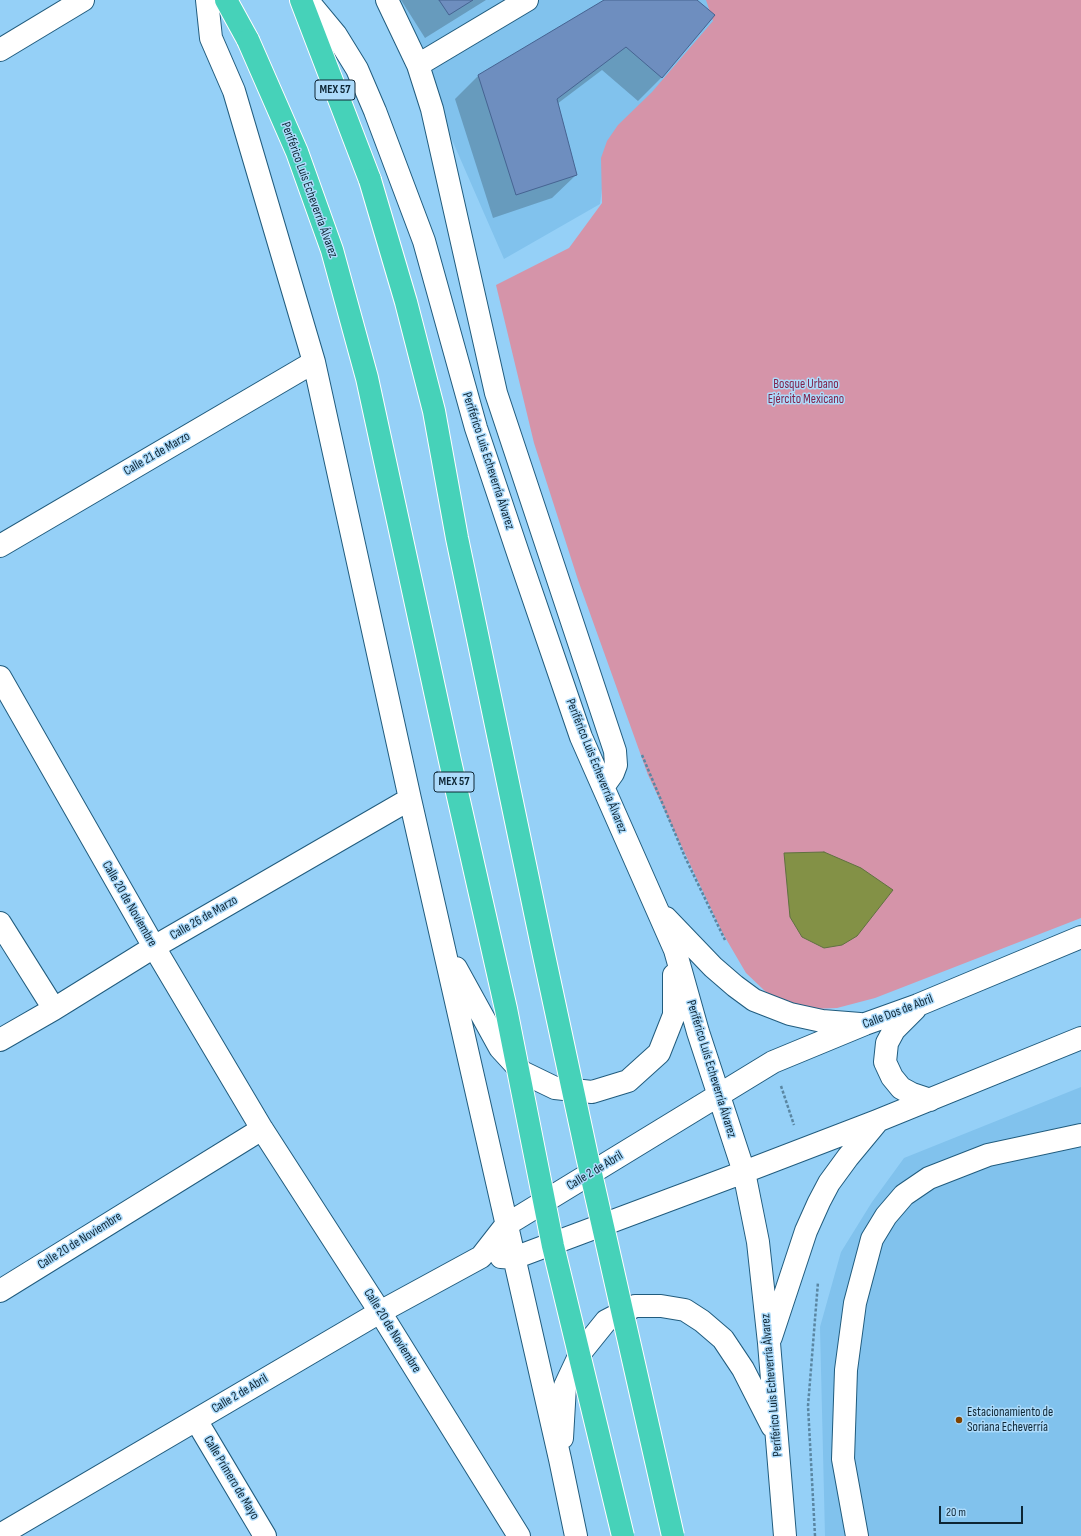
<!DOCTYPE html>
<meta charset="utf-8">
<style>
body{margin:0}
#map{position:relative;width:1081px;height:1536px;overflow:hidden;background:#95d0f7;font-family:"Sofia Sans Condensed",sans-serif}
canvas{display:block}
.scale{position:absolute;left:939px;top:1506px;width:84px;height:18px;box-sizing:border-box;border:2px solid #0e2635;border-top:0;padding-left:5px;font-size:12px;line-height:14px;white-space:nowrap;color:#0e2635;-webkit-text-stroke:3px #addbfb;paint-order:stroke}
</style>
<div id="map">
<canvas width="1081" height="1536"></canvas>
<div class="scale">20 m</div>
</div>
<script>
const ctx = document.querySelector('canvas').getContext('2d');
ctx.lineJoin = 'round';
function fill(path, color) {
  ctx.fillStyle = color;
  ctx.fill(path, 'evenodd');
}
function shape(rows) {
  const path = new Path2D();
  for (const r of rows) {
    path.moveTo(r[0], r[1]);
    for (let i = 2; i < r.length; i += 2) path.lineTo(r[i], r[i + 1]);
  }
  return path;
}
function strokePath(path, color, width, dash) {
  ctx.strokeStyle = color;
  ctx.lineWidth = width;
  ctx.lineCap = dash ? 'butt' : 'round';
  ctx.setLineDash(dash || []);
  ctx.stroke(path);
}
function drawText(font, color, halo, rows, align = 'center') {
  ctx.font = font + ' "Sofia Sans Condensed",sans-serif';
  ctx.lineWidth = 3;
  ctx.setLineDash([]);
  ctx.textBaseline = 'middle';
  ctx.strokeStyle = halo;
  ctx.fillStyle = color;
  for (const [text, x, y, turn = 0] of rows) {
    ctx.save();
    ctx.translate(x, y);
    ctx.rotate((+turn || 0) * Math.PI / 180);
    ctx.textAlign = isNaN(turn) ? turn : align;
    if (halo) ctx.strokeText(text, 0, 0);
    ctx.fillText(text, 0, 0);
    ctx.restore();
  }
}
fill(shape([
 [391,0,730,0,738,31,608,142,600,204,504,259],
 [1081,1087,1081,1536,825,1536,820,1327,841,1252,872,1202,904,1158]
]), '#81c2ed');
fill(shape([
 [706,0,1081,0,1081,918,875,998,837,1008,813,1009,790,1004,766,992,746,973,722,932,648,775,578,580,534,443,496,285,569,248,602,203,601,158,607,141,618,125,652,92,713,21]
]), '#d594a9');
const water = shape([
 [824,852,861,868,893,890,857,936,842,945,824,948,802,937,790,917,784,853,824,852]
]);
fill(water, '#839146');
strokePath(water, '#607141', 1);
fill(shape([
 [401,0,486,0,425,38],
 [606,0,695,0,714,15,661,78,638,101,602,70,557,104,576,175,552,198,493,218,455,99,478,76]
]), '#0003');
const building = shape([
 [439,0,473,0,449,15,439,0],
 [604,0,697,0,715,15,662,78,626,47,557,99,577,175,516,195,478,75,604,0]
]);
fill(building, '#6e8ebf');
strokePath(building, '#466492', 1);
const minor = shape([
 [207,0,211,38,234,91,314,362,410,799,560,1459,576,1536],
 [307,0,336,35,357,69,375,111,424,241,476,428,519,556,581,737,675,950,698,1032,744,1172,758,1242,769,1343,785,1536],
 [387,0,418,65,432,109,496,393,615,751,616,765,613,773,603,787],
 [0,50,83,0],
 [418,65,527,0],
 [0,546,314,362],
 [0,677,154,947,262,1129,380,1312,519,1536],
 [666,918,713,967,735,986,754,1000,790,1014,822,1021,860,1024],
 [0,923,54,1009],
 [456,968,500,1048,522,1072,555,1088,592,1092,628,1081,659,1053,674,1015,674,975],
 [915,1009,894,1030,887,1043,885,1062,892,1077,901,1088,912,1094,930,1100],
 [0,1040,54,1009,154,947,410,799],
 [501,1257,514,1258,744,1172,877,1121,1081,1038],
 [0,1291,262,1129],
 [771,1337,806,1231,819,1202,829,1183,848,1157,877,1122],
 [196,1420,265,1536],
 [562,1438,565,1386,581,1352,606,1321,635,1306,661,1306,685,1310,702,1321,723,1339,743,1369,772,1426],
 [0,1535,380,1312,481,1257,506,1225,773,1062,865,1024,918,1005,1081,937],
 [857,1536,843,1459,846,1370,855,1303,872,1239,886,1216,904,1195,929,1178,988,1155,1081,1135]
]);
const highway = shape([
 [226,0,248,40],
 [301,0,370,180]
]);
strokePath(minor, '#215c7e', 24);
strokePath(highway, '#fff', 24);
strokePath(shape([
 [642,755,685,857,725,940],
 [781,1086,794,1125],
 [815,1536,808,1406,818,1282]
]), '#5a86a2', 2.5, [3, 2]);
strokePath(minor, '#fff', 22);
strokePath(highway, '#46d2b9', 22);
const highwayBridge = shape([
 [248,40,297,152,332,250,367,378,450,761,506,1009,553,1246,623,1536],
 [370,180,406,302,434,411,457,538,542,946,587,1156,673,1536]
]);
strokePath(highwayBridge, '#fff', 24, []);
strokePath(highwayBridge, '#46d2b9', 22);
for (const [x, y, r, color] of [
 [959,1420,4,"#804300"]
]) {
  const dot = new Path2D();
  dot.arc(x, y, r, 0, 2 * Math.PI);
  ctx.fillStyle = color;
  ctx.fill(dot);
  strokePath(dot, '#addbfb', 1.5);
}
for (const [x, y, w] of [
 [335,90,40],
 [454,782,40]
]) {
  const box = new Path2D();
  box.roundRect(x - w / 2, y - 10, w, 20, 3);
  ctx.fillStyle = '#addbfb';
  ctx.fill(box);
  strokePath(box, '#0e2635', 1);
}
drawText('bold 12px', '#0e2635', null, [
 ["MEX 57",335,90],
 ["MEX 57",454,782]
]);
drawText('13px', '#0e2635', '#addbfb', [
 ["Periférico Luis Echeverría Álvarez",309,190,70],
 ["Calle 21 de Marzo",157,454,-30],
 ["Periférico Luis Echeverría Álvarez",488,461,72],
 ["Periférico Luis Echeverría Álvarez",596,766,68],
 ["Calle 20 de Noviembre",129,904,60],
 ["Calle 26 de Marzo",204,918,-30],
 ["Calle Dos de Abril",898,1012,-21],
 ["Periférico Luis Echeverría Álvarez",711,1069,73],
 ["Calle 2 de Abril",595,1171,-31],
 ["Calle 20 de Noviembre",80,1241,-32],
 ["Calle 20 de Noviembre",392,1331,58],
 ["Periférico Luis Echeverría Álvarez",772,1385,-95],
 ["Calle 2 de Abril",240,1394,-31],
 ["Calle Primero de Mayo",231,1478,59]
]);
drawText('13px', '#80234b', '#addbfb', [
 ["Bosque Urbano",806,385],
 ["Ejército Mexicano",806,400]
]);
drawText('13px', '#0e2635', '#addbfb', [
 ["Estacionamiento de",967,1413],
 ["Soriana Echeverría",967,1428]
], 'left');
</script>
